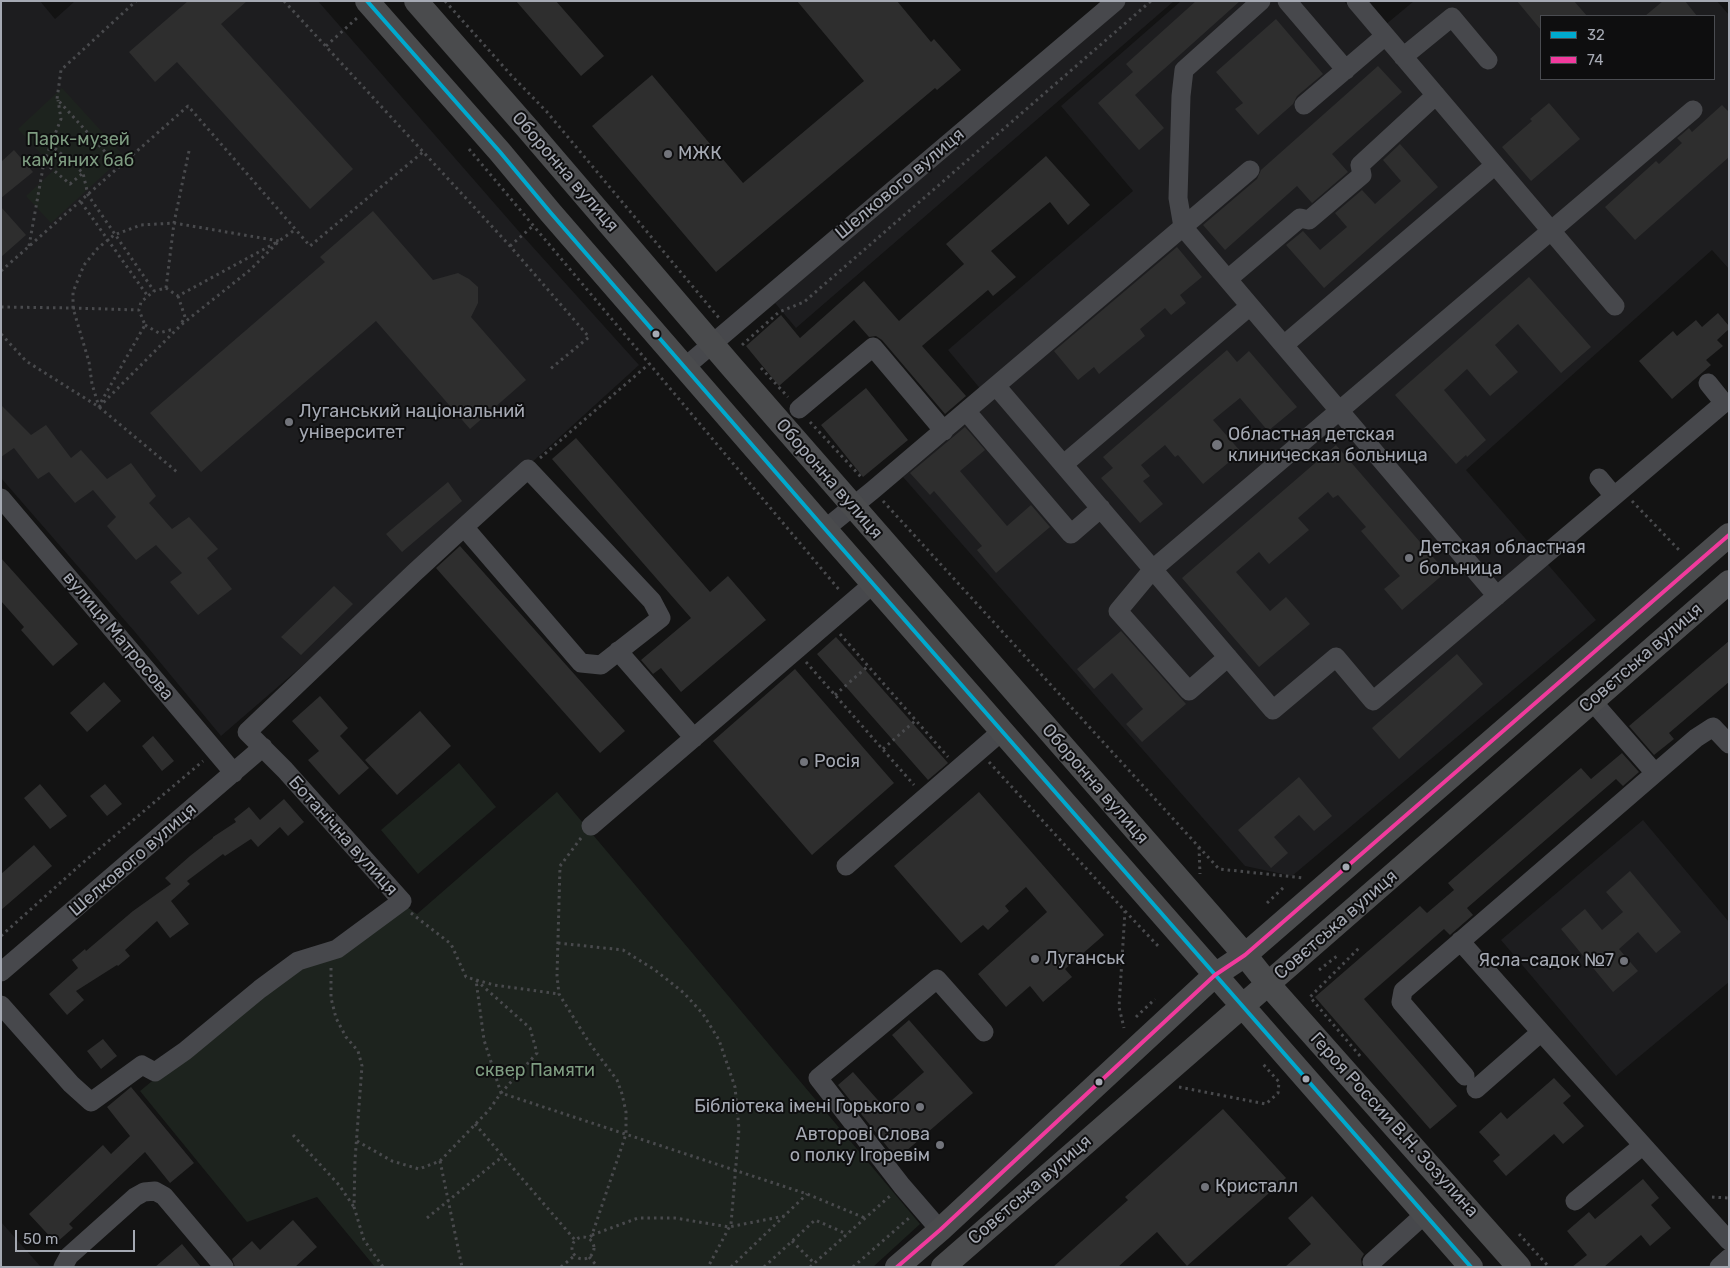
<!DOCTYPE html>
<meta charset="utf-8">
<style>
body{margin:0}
#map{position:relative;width:1730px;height:1268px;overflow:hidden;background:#131313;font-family:Rubik,sans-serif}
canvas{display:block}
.frame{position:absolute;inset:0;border:2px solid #a5a9b3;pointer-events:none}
.legend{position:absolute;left:1540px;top:15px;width:175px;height:65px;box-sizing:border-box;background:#0e0e0f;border:1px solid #4a4c51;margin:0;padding:6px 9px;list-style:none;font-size:15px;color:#a5a9b3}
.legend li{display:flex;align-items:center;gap:10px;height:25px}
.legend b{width:25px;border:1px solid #4a4c51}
.scale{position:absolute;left:15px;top:1230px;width:120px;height:22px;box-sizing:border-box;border:2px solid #a5a9b3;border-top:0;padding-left:6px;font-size:15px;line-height:18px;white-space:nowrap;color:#a5a9b3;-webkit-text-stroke:4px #0e0e0f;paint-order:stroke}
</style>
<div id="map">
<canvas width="1730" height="1268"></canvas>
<div class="frame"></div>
<ul class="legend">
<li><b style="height:6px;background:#00a9ce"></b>32</li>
<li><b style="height:6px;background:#f13a9d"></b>74</li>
</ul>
<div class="scale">50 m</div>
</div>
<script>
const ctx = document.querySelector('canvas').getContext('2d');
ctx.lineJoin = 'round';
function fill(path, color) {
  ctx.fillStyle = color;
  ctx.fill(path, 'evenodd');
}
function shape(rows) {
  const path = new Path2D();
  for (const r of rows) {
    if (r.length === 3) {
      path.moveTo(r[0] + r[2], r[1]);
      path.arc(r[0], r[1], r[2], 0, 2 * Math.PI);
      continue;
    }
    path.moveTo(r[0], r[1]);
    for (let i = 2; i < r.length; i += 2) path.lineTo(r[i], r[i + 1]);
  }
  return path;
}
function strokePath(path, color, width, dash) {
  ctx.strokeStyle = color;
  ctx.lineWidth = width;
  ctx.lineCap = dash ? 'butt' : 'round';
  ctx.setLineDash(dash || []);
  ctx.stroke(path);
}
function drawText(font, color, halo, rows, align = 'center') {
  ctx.font = font + ' Rubik,sans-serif';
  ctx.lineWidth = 4;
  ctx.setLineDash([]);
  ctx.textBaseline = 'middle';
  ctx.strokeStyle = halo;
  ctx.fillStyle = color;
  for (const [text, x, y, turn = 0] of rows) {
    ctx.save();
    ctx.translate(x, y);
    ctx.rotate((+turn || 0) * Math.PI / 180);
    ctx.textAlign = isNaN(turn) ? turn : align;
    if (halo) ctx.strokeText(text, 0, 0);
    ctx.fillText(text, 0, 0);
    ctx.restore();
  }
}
fill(shape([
 [1,1,40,1,55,19,75,1,318,1,522,235,639,365,419,565,221,736,135,632,1,478],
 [1124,1,1174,1,796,328,775,303],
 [1181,1,1344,1,1373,35,1414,1,1717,1,1729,15,1729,269,1712,250,1466,470,1596,620,1292,876,1245,866,903,477,969,421,983,392,948,350,1133,191,1061,106],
 [1541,16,1714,16,1714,79,1541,79],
 [1643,820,1729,922,1729,982,1616,1076,1501,940],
 [1,1222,41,1267,1,1267]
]), '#1d1d1f');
fill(shape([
 [62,88,124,156,51,223,26,196,55,169,18,129],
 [459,763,496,807,418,874,381,830],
 [557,792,920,1224,873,1267,375,1267,317,1197,247,1222,140,1091,262,991,403,904,417,914]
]), '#1d231e');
fill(shape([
 [188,1,247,1,221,24,353,169,310,209,177,62,155,82,129,52],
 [516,1,556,1,604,56,581,76],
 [797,1,897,1,931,42,934,39,961,70,937,90,935,88,716,272,592,126,652,75,743,183,864,81],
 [1196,1,1240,1,1135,95,1164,128,1139,150,1098,103,1133,72,1126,64],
 [1517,1,1574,1,1587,16,1541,16,1541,30],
 [1663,1,1685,1,1697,16,1645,16],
 [1276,19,1323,74,1297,96,1293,104,1258,135,1235,109,1243,103,1216,72],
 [1378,66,1402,92,1332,154,1348,172,1312,203,1297,186,1225,250,1203,225,1257,179,1261,170],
 [1549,103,1580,139,1531,181,1502,147,1532,121,1530,119],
 [1722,105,1729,112,1729,157,1635,240,1605,207,1656,161,1659,164,1682,143,1677,138,1681,135,1689,128,1692,132],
 [1400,144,1438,187,1324,288,1286,245,1303,231,1320,250,1347,227,1335,213,1362,190,1375,204,1401,181,1383,160],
 [14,150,33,172,1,198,1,162],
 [1046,156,1090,205,1068,225,1050,202,991,251,1016,277,993,296,988,290,922,346,966,396,945,414,882,340,876,336,869,337,854,320,779,386,746,346,781,315,800,338,864,281,899,321,964,264,946,244],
 [1,207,26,235,1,257],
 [373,211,433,280,458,273,469,279,478,287,478,303,471,317,526,380,470,429,376,321,201,472,150,413,325,262,320,257],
 [1177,247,1202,277,1180,295,1186,303,1171,315,1165,308,1140,329,1145,336,1112,363,1099,374,1094,367,1078,380,1054,351],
 [1529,277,1591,347,1561,373,1518,324,1495,345,1518,372,1490,396,1467,369,1444,390,1486,440,1467,457,1466,455,1456,464,1395,395],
 [1718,313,1729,326,1729,329,1717,340,1723,346,1706,360,1711,365,1672,399,1639,361,1673,331,1677,336,1696,320,1702,327],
 [1227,350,1237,362,1249,351,1297,407,1268,431,1240,398,1213,420,1241,452,1203,484,1178,455,1175,457,1165,445,1141,465,1150,476,1143,481,1163,504,1140,523,1101,478,1113,468,1103,457],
 [866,388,908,440,863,477,821,425],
 [1,405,31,435,46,425,71,458,81,450,107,479,131,463,156,496,149,503,172,529,189,517,218,549,207,558,232,589,198,615,170,582,182,573,156,545,136,560,107,526,116,517,93,490,75,503,49,472,38,479,14,448,1,457],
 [965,427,985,450,960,471,1007,526,1031,505,1050,527,996,573,977,550,982,546,934,491,930,495,910,473],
 [576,438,710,592,728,576,766,620,681,692,661,668,653,674,641,660,691,618,552,459],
 [1336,445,1446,572,1402,610,1384,589,1400,576,1361,531,1366,527,1338,495,1333,498,1328,492,1298,518,1309,530,1269,564,1259,552,1236,572,1270,611,1286,597,1310,624,1259,667,1182,578],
 [448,482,462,501,402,552,386,534],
 [460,546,625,731,600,753,436,568],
 [1,558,78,644,53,666,21,630,24,627,1,601],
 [334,586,353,604,301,655,281,637],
 [1121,631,1186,704,1142,742,1126,724,1143,709,1112,673,1094,689,1077,669],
 [836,637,948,763,928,780,817,654],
 [1729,641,1729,682,1669,733,1674,739,1654,755,1629,726],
 [1457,654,1483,684,1399,759,1372,728],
 [795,669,894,783,812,855,713,741],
 [104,682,121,701,87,732,70,713],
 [320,696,348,728,340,736,369,768,339,795,308,760,319,751,292,721],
 [420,711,451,746,397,795,365,760],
 [153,736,174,761,162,771,142,746],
 [1622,753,1639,772,1623,786,1616,779,1467,908,1473,915,1450,935,1444,929,1364,999,1457,1106,1430,1129,1315,997,1420,906,1427,913,1454,890,1448,883,1581,768,1591,779],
 [1299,777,1332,816,1314,831,1299,815,1274,837,1288,853,1271,868,1238,830],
 [40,784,67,816,50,829,24,798],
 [105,784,122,804,107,816,90,796],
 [979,792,1104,935,1065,969,1072,977,1043,1002,1030,986,1006,1007,978,974,1047,912,1026,887,1005,906,1009,911,988,930,983,925,961,943,894,866],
 [284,799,304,822,288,836,280,827,258,847,251,839,225,856,223,854,187,881,190,884,171,901,189,924,170,938,157,921,125,950,130,956,118,966,117,965,76,991,84,1000,67,1015,49,994,78,968,72,960,85,949,86,951,133,911,171,884,165,878,190,856,213,838,213,837,236,822,234,819,249,807,260,820],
 [34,845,52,866,1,910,1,874],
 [1630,871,1681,932,1656,953,1638,932,1619,949,1638,971,1613,992,1561,929,1585,909,1602,930,1623,912,1606,892],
 [909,1020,973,1093,897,1159,838,1085,853,1072,884,1107,924,1072,892,1035],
 [103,1039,117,1056,101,1069,87,1051],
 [1554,1078,1571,1096,1563,1103,1584,1126,1563,1144,1554,1134,1506,1176,1493,1161,1500,1155,1479,1132,1501,1112,1507,1119],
 [131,1087,194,1163,170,1183,145,1152,69,1224,73,1228,56,1243,29,1214,103,1145,111,1154,130,1136,107,1107],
 [1223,1109,1286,1178,1187,1266,1157,1232,1118,1267,1053,1267,1128,1200,1125,1197],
 [1643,1179,1659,1198,1651,1205,1671,1228,1650,1246,1641,1235,1604,1267,1572,1267,1587,1255,1567,1231,1589,1212,1595,1219],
 [1312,1196,1364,1254,1361,1259,1362,1267,1285,1267,1311,1244,1288,1218],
 [293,1220,317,1247,295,1267,235,1267,232,1259,252,1241,260,1250],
 [182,1244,201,1267,155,1267]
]), '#2e2e2e');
strokePath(shape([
 [284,1,510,246,589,337,549,370],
 [445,1,511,75,547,112,719,318],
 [326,46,357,18],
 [50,144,83,173,88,195,154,291],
 [469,149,841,592],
 [45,163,70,184,83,173],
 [118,166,57,99,61,70,136,1],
 [81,202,147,295],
 [29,246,44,162,61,119,58,100],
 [510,246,534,225],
 [1,271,188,106,310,246,423,152],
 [166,288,174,223,189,151],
 [178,296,185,317,181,324],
 [1,307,73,308,139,310,141,302,154,291,166,288,178,296,279,241,174,223,141,225,114,235,98,248,84,265,73,292,73,308,89,362,92,384,99,407],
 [145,325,159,333,174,329],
 [1,334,26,361,99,407,177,472],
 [742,345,779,312,804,302,1151,1],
 [761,368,788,397],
 [101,402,145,325,139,310],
 [99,407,181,325,250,270,279,241,296,229],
 [810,422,862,478],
 [540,458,649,364],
 [883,501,1219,869,1304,878],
 [1632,501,1681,552],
 [840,634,948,757],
 [806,662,914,785],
 [835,695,868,666],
 [883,749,916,720],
 [989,762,1125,911,1119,1007,1124,1028],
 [581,838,560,866,557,976,559,994,590,1044,617,1080,622,1094,626,1112,626,1134,592,1235,588,1239],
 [1199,847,1200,874],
 [1267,903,1284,887],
 [1125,911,1159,947],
 [411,913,451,944,466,977,494,985,559,994],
 [1,936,79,866,203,761],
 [558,943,623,950,655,970,684,993,703,1014,719,1040,735,1087,739,1129,731,1224,708,1267],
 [331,968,331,998,336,1018,346,1037,358,1051,362,1066,355,1160,354,1207,364,1240,383,1267],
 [1319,970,1337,956],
 [1136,1017,1155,999],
 [1360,1056,1310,997,1361,946],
 [1179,1087,1266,1104,1278,1093,1279,1082,1263,1064],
 [475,1124,575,1240],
 [293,1135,339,1185,354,1207],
 [357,1141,392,1161,419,1169,440,1161,489,1110,501,1093,484,1040,476,980,530,1028,537,1053,501,1093,807,1194,865,1218],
 [440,1161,462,1267],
 [1712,1197,1729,1198],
 [427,1218,503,1156],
 [1519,1234,1549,1267],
 [592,1235,638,1218,675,1218,729,1227,785,1216],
 [583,1248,11],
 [792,1241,814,1263],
 [589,1257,598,1267],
 [561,1267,574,1256],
 [731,1267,807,1194],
 [764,1267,815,1220,847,1234],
 [810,1267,890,1196],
 [853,1267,909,1218]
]), '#494a4d', 3, [2.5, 4]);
strokePath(shape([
 [1261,1,1184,70,1181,96,1178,198,1183,227,1497,596],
 [1287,1,1346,70],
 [1356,1,1615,306],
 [1403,57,1452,17,1488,60],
 [1304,105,1385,36],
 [1228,279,1300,218,1309,220,1362,175,1360,165,1436,95],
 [1284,345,1495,165],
 [685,367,1116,1],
 [996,386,1273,710,1336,657,1373,701,1724,403,1708,383],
 [799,409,873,347,944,431],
 [966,411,1071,534,1101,508],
 [1064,464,1250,306],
 [1599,478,1614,496],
 [1,498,234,773],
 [825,529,873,490,1250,170],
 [618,651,694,738],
 [1228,657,1189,691,1118,611,1153,569,1693,110],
 [1592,701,1655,773],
 [591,826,873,584],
 [846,866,1002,731],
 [1460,941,1541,1032],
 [1,972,263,747],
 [1,1005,71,1084,91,1102,142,1065,155,1072,185,1051,260,989,298,961,337,949,402,901,285,770,247,732,414,573,464,527,528,469,652,601,661,618,601,665,581,663,464,527],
 [1465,1076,1401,1002,1403,991,1696,738,1713,727,1729,744],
 [1476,1089,1541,1032,1729,1241],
 [1575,1201,1642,1146],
 [940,1230,902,1186,818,1078,937,979,984,1032],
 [1372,1262,1425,1214],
 [63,1267,69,1256,135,1197,144,1192,155,1191,164,1196,224,1267],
 [1719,1267,1729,1258]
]), '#47484c', 19);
strokePath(shape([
 [367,1,500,152,550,212,825,529,1471,1267],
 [416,1,528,129,731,366,1245,955,1268,984,1519,1267],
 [897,1267,940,1230,1215,975,1245,955,1729,535],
 [943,1267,1729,582]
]), '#4a4b4d', 24);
strokePath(shape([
 [367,1,500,152,550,212,825,529,1471,1267]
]), '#00a9ce', 4);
strokePath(shape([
 [897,1267,940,1230,1215,975,1245,955,1729,535]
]), '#f13a9d', 4);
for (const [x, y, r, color] of [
 [668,154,5,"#72747b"],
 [656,334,4.5,"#a5a9b3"],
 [289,422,5,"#72747b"],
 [1217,445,6,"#72747b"],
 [1409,558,5,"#72747b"],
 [804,762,5,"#72747b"],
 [1346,867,4.5,"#a5a9b3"],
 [1035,959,5,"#72747b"],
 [1624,961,5,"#72747b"],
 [1306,1079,4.5,"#a5a9b3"],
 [1099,1082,4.5,"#a5a9b3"],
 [920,1107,5,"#72747b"],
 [940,1145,5,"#72747b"],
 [1205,1187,5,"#72747b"]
]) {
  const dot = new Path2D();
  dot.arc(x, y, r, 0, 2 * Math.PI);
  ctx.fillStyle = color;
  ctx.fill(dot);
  strokePath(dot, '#0e0e0f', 2);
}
drawText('18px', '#7e9c81', '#0e0e0f', [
 ["Парк-музей",78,140],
 ["кам'яних баб",78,161],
 ["сквер Памяти",535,1071]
]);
drawText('18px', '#a5a9b3', '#0e0e0f', [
 ["МЖК",678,154],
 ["Луганський національний",299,412],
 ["університет",299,433],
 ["Областная детская",1228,435],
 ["клиническая больница",1228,456],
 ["Детская областная",1419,548],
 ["больница",1419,569],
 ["Росія",814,762],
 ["Луганськ",1045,959],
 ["Ясла-садок №7",1614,961,"right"],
 ["Бібліотека імені Горького",910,1107,"right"],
 ["Авторові Слова",930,1135,"right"],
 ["о полку Ігоревім",930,1156,"right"],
 ["Кристалл",1215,1187]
], 'left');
drawText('18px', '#a5a9b3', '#0e0e0f', [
 ["Оборонна вулиця",565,172,49],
 ["Шелкового вулиця",900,184,-40],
 ["Оборонна вулиця",829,479,49],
 ["вулиця Матросова",118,636,50],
 ["Совєтська вулиця",1641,658,-41],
 ["Оборонна вулиця",1095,784,49],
 ["Ботанічна вулиця",343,836,48],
 ["Шелкового вулиця",133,860,-41],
 ["Совєтська вулиця",1336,925,-41],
 ["Героя России В.Н. Зозулина",1394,1125,48],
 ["Совєтська вулиця",1030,1190,-41]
]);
</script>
